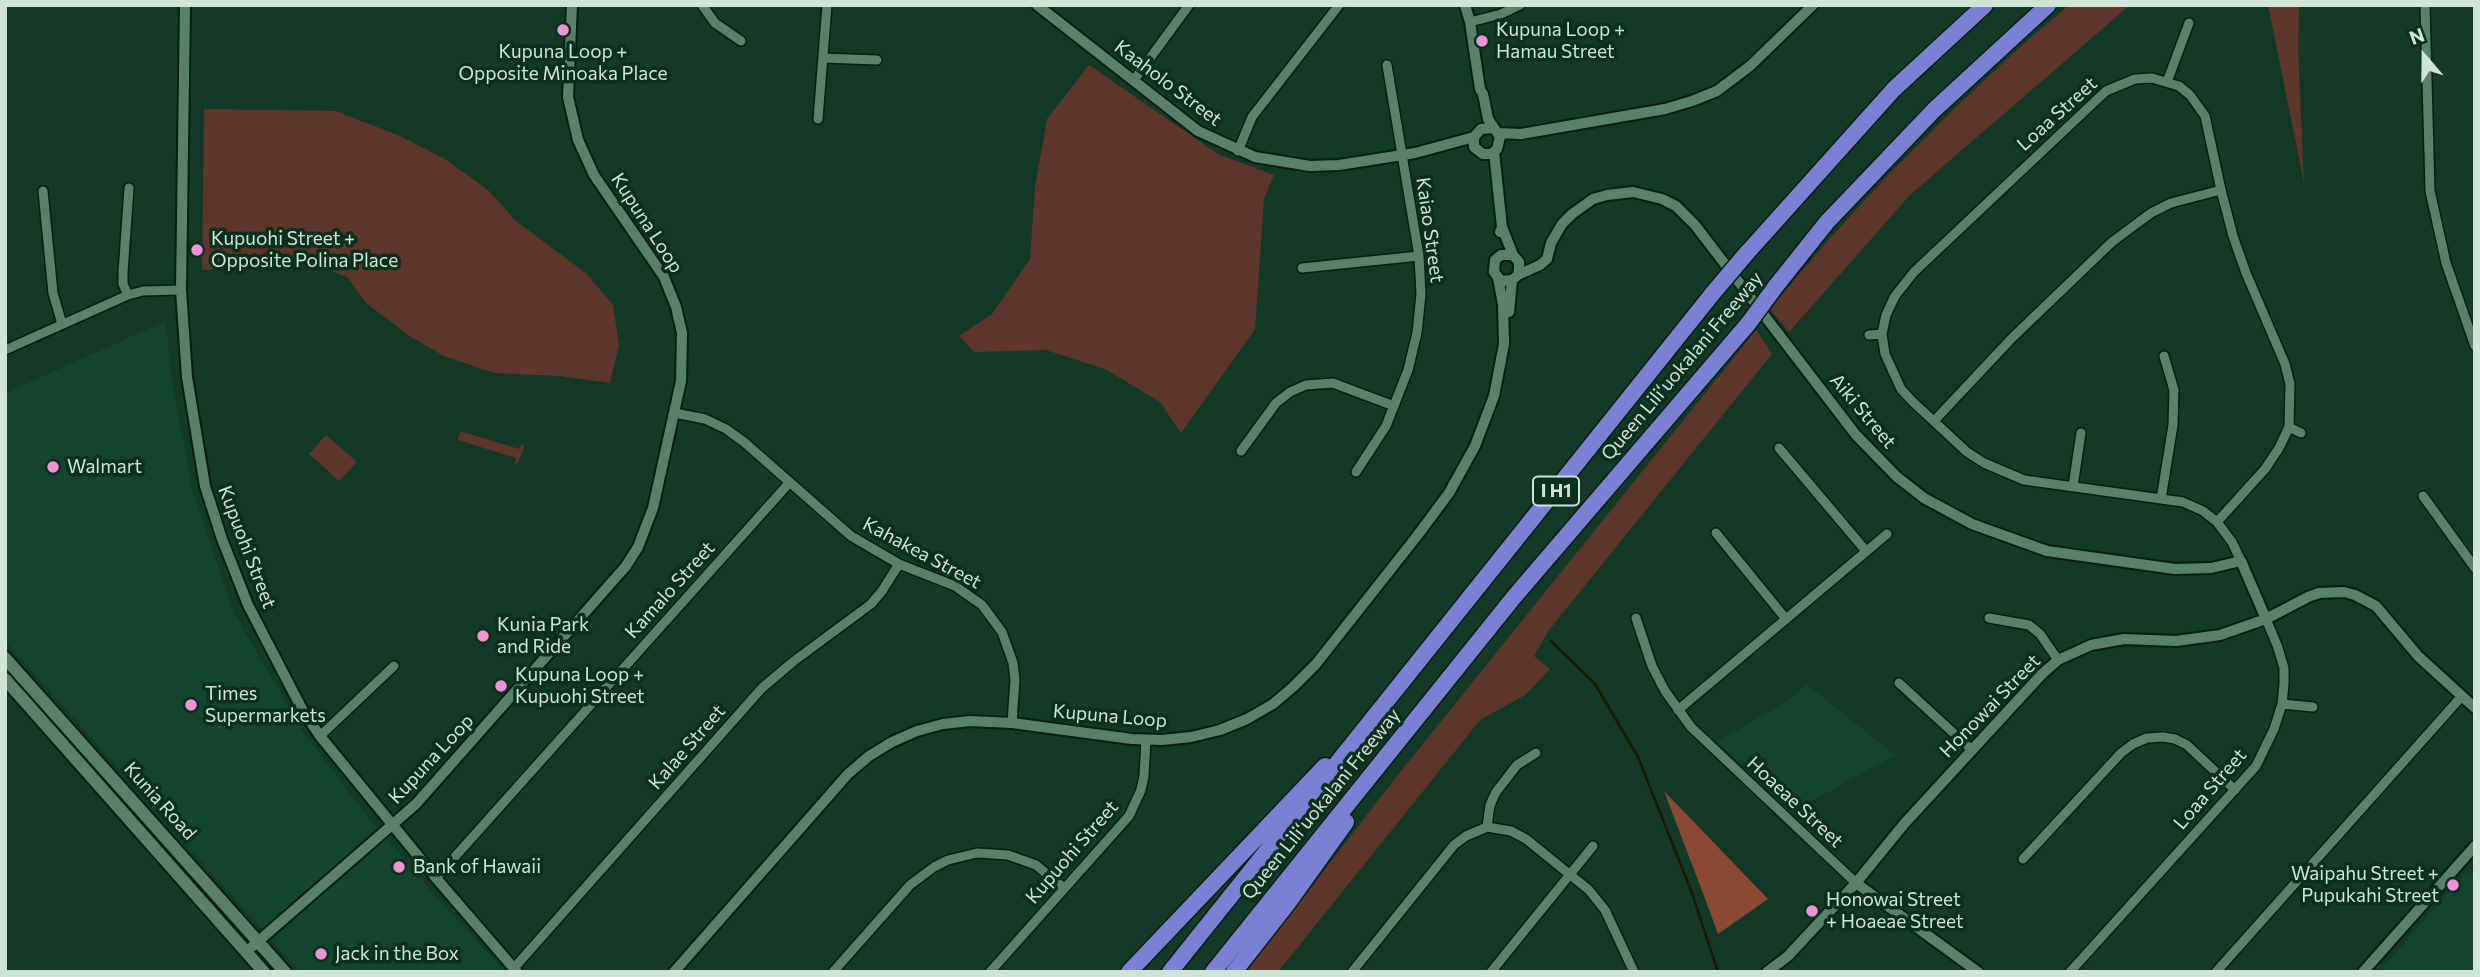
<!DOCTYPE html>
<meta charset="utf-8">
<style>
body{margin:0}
#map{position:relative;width:2480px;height:977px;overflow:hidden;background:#133a27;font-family:Commissioner,sans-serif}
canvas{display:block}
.frame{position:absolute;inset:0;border:7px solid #cfe4d7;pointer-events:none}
.north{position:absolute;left:2389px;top:21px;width:70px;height:70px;-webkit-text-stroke:5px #07301d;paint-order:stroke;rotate:340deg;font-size:19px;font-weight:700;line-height:28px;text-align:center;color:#cfe4d7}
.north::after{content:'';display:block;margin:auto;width:24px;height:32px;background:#cfe4d7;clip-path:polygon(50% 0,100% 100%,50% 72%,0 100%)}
</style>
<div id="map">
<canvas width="2480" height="977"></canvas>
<div class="frame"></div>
<div class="north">N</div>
</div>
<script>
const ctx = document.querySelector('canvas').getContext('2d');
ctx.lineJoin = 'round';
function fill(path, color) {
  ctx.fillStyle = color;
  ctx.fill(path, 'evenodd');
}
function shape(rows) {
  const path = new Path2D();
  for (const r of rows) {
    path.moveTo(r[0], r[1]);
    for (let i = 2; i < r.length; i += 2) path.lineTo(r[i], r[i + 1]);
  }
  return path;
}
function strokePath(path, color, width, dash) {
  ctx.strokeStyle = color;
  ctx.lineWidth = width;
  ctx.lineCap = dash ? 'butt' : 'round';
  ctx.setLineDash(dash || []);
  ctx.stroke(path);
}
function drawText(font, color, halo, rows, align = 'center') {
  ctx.font = font + ' Commissioner,sans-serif';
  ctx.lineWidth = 7;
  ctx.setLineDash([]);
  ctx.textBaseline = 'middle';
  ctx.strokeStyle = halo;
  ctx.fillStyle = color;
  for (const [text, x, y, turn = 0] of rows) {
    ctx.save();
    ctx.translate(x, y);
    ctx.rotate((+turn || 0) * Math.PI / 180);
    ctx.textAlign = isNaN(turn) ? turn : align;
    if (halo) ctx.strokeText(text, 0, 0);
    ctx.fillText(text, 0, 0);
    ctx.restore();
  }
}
fill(shape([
 [166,321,171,376,192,487,234,613,304,733,363,811,431,891,505,972,300,972,5,641,5,393],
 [1807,684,1895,755,1793,811,1717,742,1787,701],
 [2467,871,2475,876,2475,972,2379,972]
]), '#13442d');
fill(shape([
 [2069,5,2130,5,1910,195,1789,332,1770,309,1824,245,1888,175,1962,101,2029,39],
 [2268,5,2299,5,2298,49,2304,183],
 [1089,65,1218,154,1274,175,1264,198,1255,329,1181,433,1160,402,1105,369,1046,350,974,352,959,336,992,314,1030,259,1035,187,1047,119],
 [204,109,336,111,400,136,445,159,488,190,516,221,587,274,613,305,619,345,610,383,559,376,494,373,444,356,411,337,366,303,347,277,315,264,202,270],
 [1756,330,1772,354,1549,630,1534,656,1550,669,1525,695,1480,720,1278,972,1246,972,1393,781],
 [460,431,519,449,522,443,524,447,518,463,515,464,516,458,458,440],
 [326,435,357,462,339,481,309,454]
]), '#5e372a');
fill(shape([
 [1664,791,1768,899,1718,934,1704,896]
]), '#8c4831');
strokePath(shape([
 [1551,641,1595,684,1638,757,1692,893,1718,972]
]), '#1d1802', 2.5);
const minor = shape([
 [702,5,715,23,741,41],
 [2425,5,2430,191,2446,263,2475,346],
 [1470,22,1501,14,1520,5],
 [823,58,877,60],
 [1134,80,1189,5],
 [2167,82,2189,23],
 [818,119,827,5],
 [1238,151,1252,117,1339,5],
 [43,191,53,293,62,324],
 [1302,268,1419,256],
 [128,295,123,284,123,273,129,188],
 [1869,335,1882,334],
 [5,350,128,295,143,291,181,290],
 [675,413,705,419,726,429,744,442,851,536,899,564,955,586,982,605,1002,632,1013,663,1015,680,1012,723],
 [1934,421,2012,338,2112,242,2151,213,2171,203,2221,190],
 [2289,427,2301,433],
 [1779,448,1866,551],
 [1241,451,1276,403,1290,392,1306,385,1333,383,1394,406],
 [1356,472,1386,426,1408,370,1417,333,1421,294,1419,256,1387,65],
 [2073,486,2081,433],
 [2423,496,2475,568],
 [2161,499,2173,425,2174,390,2164,356],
 [2217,522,2265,469,2279,448,2289,427,2290,384,2285,364,2246,273,2233,236,2221,190,2205,116,2190,95,2179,86,2152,78,2135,79,2106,91,1914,272,1895,296,1886,315,1882,334,1885,354,1901,389,1912,401,1967,452,1984,463,2024,480,2183,502,2203,511,2217,522,2232,542,2241,561],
 [1716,533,1786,619],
 [1636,618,1652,666,1665,691,1691,727,1856,883],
 [1989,618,2029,625,2040,634,2058,660],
 [1899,683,1972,750],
 [2282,704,2313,707],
 [1678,710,1887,534],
 [320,736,394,666],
 [1487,827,1490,805,1496,792,1517,765,1536,753],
 [2023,859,2121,753,2133,744,2147,738,2163,737,2175,739,2187,745,2235,790],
 [436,878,790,482],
 [514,968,762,688,794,661,871,604,882,591,899,564],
 [833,972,910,885,934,867,948,860,977,853,1008,855,1036,865,1064,888],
 [990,972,1129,816,1141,790,1144,776,1146,740],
 [1352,972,1454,845,1466,836,1487,827,1511,831,1526,839,1589,890,1605,910,1634,972],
 [1491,972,1593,846],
 [2070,972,2256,766,2274,729,2282,704,2284,684,2284,668,2277,645,2266,619],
 [2216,972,2462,696]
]);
const tertiary = shape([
 [185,5,181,290,187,377,205,486,222,539,248,605,303,711,320,736,436,878,517,972],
 [1037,5,1198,131,1255,157,1310,166,1339,165,1415,153,1474,137],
 [1465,5,1470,22,1480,89,1483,94,1488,119,1500,137,1497,149,1491,154,1483,154,1474,147,1474,137,1481,129,1492,128],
 [1498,133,1521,134,1665,109,1692,101,1717,91,1750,66,1813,5],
 [1494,152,1502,227,1500,232],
 [1502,227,1513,255,1519,262,1519,269,1518,275,1512,280,1501,281,1494,272,1495,260,1501,255,1513,255],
 [1518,275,1540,265,1547,259,1551,243,1562,224,1572,214,1593,199,1607,195,1633,192,1662,199,1676,206,1695,225,1856,435,1897,477,1924,498,1972,524,2047,551,2175,569,2211,568,2241,561,2266,619],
 [1509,312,1512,280],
 [1856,883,1978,972],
 [246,952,416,804,626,566,638,547,653,508,681,381,682,333,676,307,664,277,594,175,578,140,568,97,572,5],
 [674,972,848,774,869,756,892,742,917,731,943,724,970,721,1012,723,1132,739,1162,740,1191,737,1220,730,1247,719,1273,704,1293,687,1316,664,1417,536,1449,493,1475,446,1494,396,1504,344,1503,304,1498,278],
 [1767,972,1788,956,1856,883,1904,824,2042,674,2058,660,2091,645,2124,639,2176,641,2220,635,2266,619,2308,597,2319,593,2344,592,2355,595,2376,606,2418,656,2475,708],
 [2363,972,2475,846]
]);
const secondary = shape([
 [5,658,285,972],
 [5,679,264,972]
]);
const motorway = shape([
 [1746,254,1894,89,1985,5],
 [1776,286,1827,222,1934,110,2048,5],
 [1129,972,1325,766],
 [1170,972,1713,293],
 [1213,972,1514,597,1748,324],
 [1234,972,1288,903,1346,822]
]);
strokePath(minor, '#032012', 12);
strokePath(tertiary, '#032012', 14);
strokePath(secondary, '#032012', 16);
strokePath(motorway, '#032012', 19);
strokePath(minor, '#59816a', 9);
strokePath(tertiary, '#59816a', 10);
strokePath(secondary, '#59816a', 12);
strokePath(motorway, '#7a81d2', 16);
const motorwayBridge = shape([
 [1713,293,1746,254],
 [1748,324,1776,286]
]);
strokePath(motorwayBridge, '#032012', 19, []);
strokePath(motorwayBridge, '#7a81d2', 16);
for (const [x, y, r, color] of [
 [563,30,7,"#f391d6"],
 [1482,41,7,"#f391d6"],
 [197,250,7,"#f391d6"],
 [53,467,7,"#f391d6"],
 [483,636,7,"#f391d6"],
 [501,686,7,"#f391d6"],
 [191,705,7,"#f391d6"],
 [399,867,7,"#f391d6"],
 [2453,885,7,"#f391d6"],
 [1812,911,7,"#f391d6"],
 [321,954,7,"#f391d6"]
]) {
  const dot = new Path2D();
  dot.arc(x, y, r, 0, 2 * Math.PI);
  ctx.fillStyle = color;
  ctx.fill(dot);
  strokePath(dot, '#07301d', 2.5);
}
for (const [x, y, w] of [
 [1556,491,46]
]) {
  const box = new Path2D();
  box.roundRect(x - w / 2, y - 14.5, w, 29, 5);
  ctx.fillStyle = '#07301d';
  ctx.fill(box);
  strokePath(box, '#cfe4d7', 2);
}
drawText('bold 18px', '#cfe4d7', null, [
 ["I H1",1556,491]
]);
drawText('19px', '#cfe4d7', '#07301d', [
 ["Kupuna Loop +",1496,30],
 ["Hamau Street",1496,52],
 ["Kupuna Loop +",563,52,"center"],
 ["Opposite Minoaka Place",563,74,"center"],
 ["Kupuohi Street +",211,239],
 ["Opposite Polina Place",211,261],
 ["Walmart",67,467],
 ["Kunia Park",497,625],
 ["and Ride",497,647],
 ["Kupuna Loop +",515,675],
 ["Kupuohi Street",515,697],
 ["Times",205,694],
 ["Supermarkets",205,716],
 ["Bank of Hawaii",413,867],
 ["Waipahu Street +",2439,874,"right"],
 ["Pupukahi Street",2439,896,"right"],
 ["Honowai Street",1826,900],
 ["+ Hoaeae Street",1826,922],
 ["Jack in the Box",335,954]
], 'left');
drawText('19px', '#cfe4d7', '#07301d', [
 ["Kaaholo Street",1168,83,37],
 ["Loaa Street",2057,114,-42],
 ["Kupuna Loop",647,223,57],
 ["Kaiao Street",1430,230,82],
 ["Queen Liliʻuokalani Freeway",1682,366,-50],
 ["Aiki Street",1863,411,50],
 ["Kupuohi Street",247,547,69],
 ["Kahakea Street",922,553,28],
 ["Kamalo Street",670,590,-48],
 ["Honowai Street",1990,706,-46],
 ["Kupuna Loop",1110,716,5],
 ["Kalae Street",687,747,-49],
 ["Kupuna Loop",431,759,-47],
 ["Loaa Street",2210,789,-49],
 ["Kunia Road",160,801,48],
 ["Hoaeae Street",1795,802,43],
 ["Queen Liliʻuokalani Freeway",1321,804,-51],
 ["Kupuohi Street",1072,852,-49]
]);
</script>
